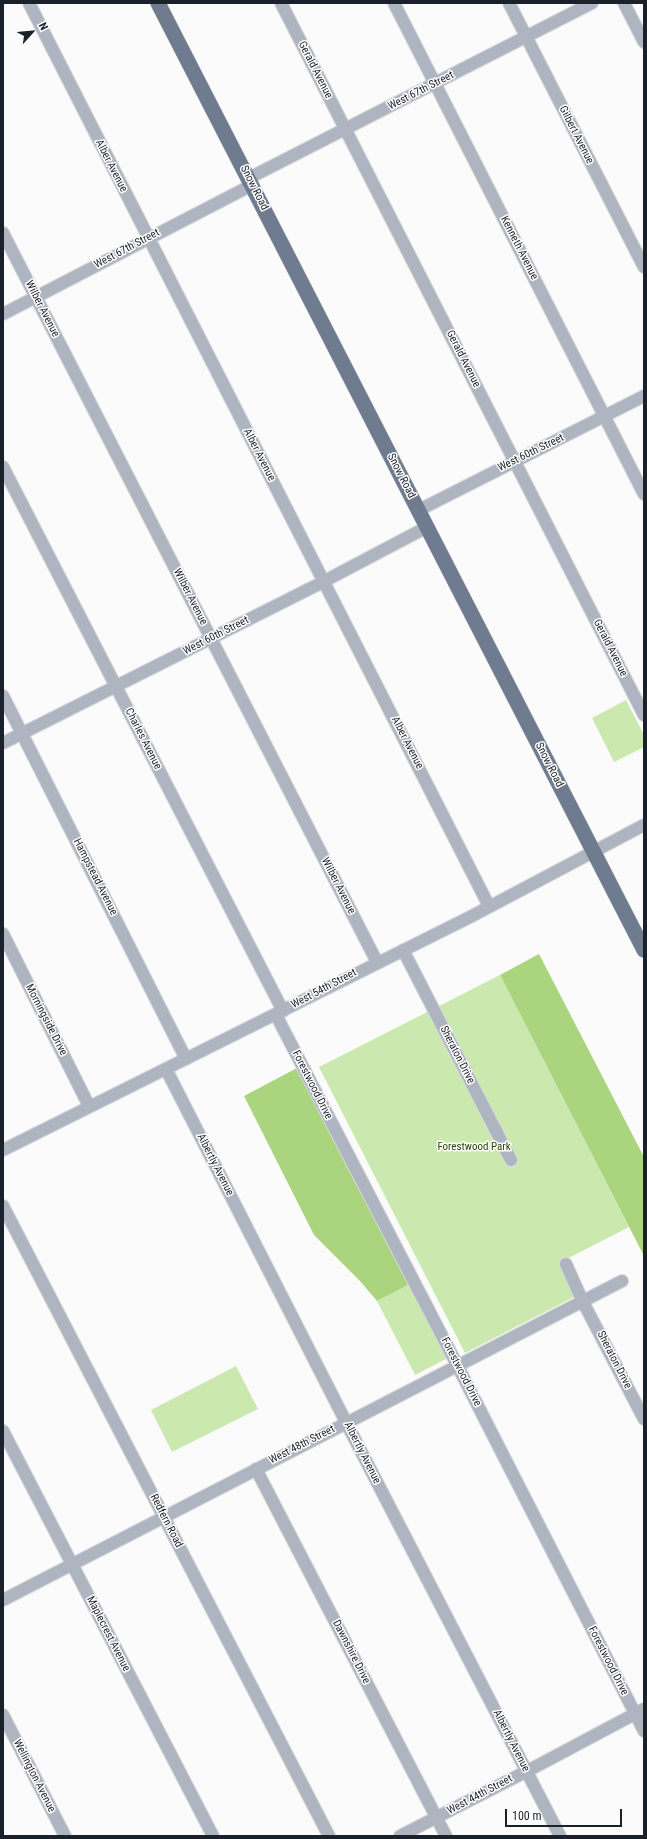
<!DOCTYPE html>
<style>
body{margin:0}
#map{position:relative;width:647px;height:1839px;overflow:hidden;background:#fbfbfb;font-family:"Roboto Condensed",sans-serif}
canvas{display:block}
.frame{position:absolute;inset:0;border:4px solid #1b212b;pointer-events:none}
.north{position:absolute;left:12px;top:12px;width:40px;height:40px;-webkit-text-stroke:3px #fff;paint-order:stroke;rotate:63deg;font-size:11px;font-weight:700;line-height:16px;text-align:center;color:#1b212b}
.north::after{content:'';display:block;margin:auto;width:14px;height:18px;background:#1b212b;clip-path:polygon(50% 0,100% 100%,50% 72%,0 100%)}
.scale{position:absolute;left:505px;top:1809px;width:117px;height:18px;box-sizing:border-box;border:2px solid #1b212b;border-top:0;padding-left:5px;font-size:12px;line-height:14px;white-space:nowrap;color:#1b212b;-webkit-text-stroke:3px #fff;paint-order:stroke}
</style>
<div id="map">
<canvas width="647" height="1839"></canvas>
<div class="frame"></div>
<div class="north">N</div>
<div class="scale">100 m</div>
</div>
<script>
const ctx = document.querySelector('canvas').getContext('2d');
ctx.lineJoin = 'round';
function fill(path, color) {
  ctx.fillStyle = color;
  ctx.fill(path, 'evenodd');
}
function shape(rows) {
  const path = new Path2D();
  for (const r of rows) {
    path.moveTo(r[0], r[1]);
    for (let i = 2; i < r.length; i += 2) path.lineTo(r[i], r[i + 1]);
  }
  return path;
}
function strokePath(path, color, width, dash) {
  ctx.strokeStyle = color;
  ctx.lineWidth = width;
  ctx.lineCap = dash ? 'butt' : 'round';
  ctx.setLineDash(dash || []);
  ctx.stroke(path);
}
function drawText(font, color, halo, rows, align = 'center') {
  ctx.font = font + ' "Roboto Condensed",sans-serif';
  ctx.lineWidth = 3;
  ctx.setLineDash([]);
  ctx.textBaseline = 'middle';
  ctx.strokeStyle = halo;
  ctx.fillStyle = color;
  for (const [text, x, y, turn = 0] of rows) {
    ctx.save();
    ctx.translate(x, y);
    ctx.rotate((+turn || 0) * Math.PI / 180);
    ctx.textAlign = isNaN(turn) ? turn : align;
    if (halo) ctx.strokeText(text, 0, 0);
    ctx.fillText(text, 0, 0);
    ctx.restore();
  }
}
fill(shape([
 [626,700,644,735,644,747,614,762,592,718],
 [500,975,629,1227,561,1262,578,1295,465,1353,319,1067],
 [410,1284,448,1358,415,1375,377,1301],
 [236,1366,258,1409,172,1452,151,1410]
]), '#cbe9af');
fill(shape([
 [539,954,644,1157,644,1256,500,975],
 [297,1068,410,1284,377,1301,360,1281,314,1235,244,1096]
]), '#aad57e');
const minor = shape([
 [29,3,489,906],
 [281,3,644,715],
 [394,3,644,494],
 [509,3,644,267],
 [624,3,644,42],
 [249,178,592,3],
 [3,233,377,962],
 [3,314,252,185],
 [3,467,283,1011],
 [419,510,644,396],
 [3,696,186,1059],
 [3,743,317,585,427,527],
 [3,934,89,1106],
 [403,950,511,1160],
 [276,1015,454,1359,644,1731],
 [166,1069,350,1430,560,1836],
 [3,1150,470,917,644,825],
 [3,1206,329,1836],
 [566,1264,583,1302,644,1419],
 [3,1431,213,1836],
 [256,1469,446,1836],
 [3,1600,622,1281],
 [3,1715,65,1836],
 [400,1836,535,1767,644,1709]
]);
const major = shape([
 [158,3,644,950]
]);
strokePath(minor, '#d7d8da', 14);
strokePath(major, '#d7d8da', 16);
strokePath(minor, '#aeb5c0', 12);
strokePath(major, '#6f7b8e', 15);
drawText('11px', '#1b212b', '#fff', [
 ["Gerald Avenue",315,70,63],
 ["West 67th Street",421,91,-27],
 ["Gilbert Avenue",576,135,63],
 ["Alber Avenue",111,166,63],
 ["Snow Road",254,188,63],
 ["Kenneth Avenue",519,248,63],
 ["West 67th Street",127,249,-28],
 ["Wilber Avenue",42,309,63],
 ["Gerald Avenue",463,359,63],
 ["West 60th Street",531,453,-26],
 ["Alber Avenue",259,455,63],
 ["Snow Road",401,476,63],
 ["Wilber Avenue",190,597,63],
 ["West 60th Street",216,636,-27],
 ["Gerald Avenue",610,648,63],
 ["Charles Avenue",143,739,63],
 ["Alber Avenue",407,743,63],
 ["Snow Road",549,765,63],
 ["Hampstead Avenue",95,877,63],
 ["Wilber Avenue",338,886,63],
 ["West 54th Street",324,989,-28],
 ["Morningside Drive",46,1020,63],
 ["Sheraton Drive",457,1055,63],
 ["Forestwood Drive",312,1085,63],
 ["Albertly Avenue",215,1165,63],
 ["Sheraton Drive",614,1360,63],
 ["Forestwood Drive",461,1372,63],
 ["West 48th Street",302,1445,-27],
 ["Albertly Avenue",362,1453,63],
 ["Redfern Road",166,1521,63],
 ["Maplecrest Avenue",108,1634,63],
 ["Dawnshire Drive",351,1652,63],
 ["Forestwood Drive",608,1661,63],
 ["Albertly Avenue",511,1741,63],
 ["Wellington Avenue",34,1776,63],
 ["West 44th Street",480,1795,-28]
]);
drawText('11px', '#2a4302', '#fff', [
 ["Forestwood Park",474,1147]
]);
</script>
